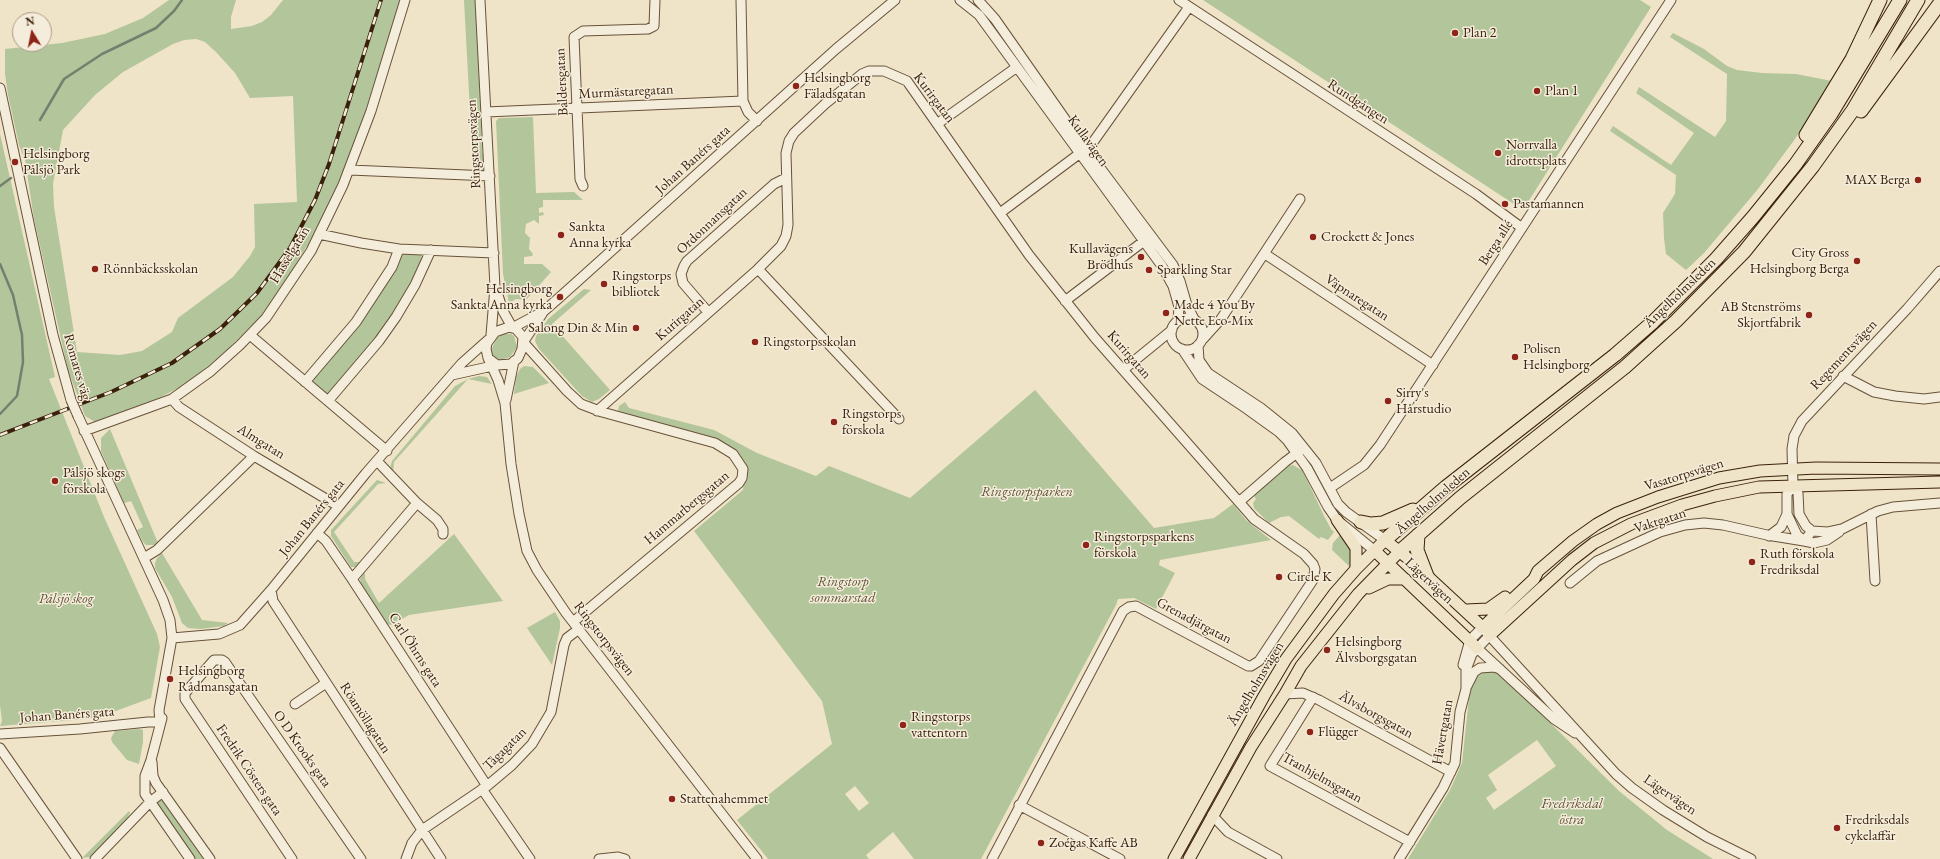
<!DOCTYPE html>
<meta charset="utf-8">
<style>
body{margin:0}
#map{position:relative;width:1940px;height:859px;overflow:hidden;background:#efe4c8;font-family:"EB Garamond",serif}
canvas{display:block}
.north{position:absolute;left:12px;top:12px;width:40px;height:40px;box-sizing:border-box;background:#f5eddb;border:1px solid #ab9b88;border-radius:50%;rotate:350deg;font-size:11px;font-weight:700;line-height:16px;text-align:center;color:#3b210b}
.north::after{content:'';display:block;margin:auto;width:14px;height:18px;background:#8f2418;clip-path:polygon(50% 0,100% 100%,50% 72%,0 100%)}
</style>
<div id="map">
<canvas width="1940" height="859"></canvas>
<div class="north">N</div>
</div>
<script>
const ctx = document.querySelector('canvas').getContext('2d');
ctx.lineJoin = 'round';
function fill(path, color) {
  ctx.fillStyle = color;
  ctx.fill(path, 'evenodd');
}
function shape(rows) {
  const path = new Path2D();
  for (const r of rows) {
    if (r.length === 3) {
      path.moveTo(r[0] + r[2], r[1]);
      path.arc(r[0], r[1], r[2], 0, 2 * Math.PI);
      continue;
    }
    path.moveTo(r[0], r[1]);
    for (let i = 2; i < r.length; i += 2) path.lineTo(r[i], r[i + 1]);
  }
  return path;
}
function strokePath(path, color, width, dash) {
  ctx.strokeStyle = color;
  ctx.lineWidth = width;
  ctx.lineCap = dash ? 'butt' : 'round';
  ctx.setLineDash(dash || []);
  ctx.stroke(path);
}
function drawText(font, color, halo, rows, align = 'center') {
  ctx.font = font + ' "EB Garamond",serif';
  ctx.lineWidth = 3;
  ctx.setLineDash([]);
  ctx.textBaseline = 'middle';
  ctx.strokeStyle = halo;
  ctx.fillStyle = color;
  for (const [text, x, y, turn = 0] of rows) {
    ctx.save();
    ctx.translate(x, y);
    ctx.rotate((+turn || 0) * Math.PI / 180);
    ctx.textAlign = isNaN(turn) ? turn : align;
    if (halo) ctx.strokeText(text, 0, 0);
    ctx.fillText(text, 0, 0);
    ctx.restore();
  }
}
fill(shape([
 [169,0,236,0,231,17,231,29,252,26,262,22,271,15,283,0,400,0,355,145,325,215,290,275,261,316,227,350,188,383,157,399,95,422,85,416,68,370,34,219,25,160,19,145,8,95,5,74,5,49,62,43,105,34,143,18],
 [196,39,205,42,216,52,235,73,250,98,293,96,297,202,254,204,255,247,250,256,233,277,178,318,172,332,142,351,120,355,77,352,54,207,53,184,63,130,95,95,123,72,173,44,184,40],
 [464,0,475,0,476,4,482,151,485,160,483,171,481,167,473,167],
 [1203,0,1640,0,1651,7,1523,210],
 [1673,33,1704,49,1727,66,1737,70,1762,73,1796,74,1832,81,1795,139,1758,189,1704,253,1686,270,1666,254,1664,238,1663,213,1675,194,1676,175,1610,131,1613,126,1671,165,1694,133,1636,93,1639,87,1715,137,1726,121,1727,74,1670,37],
 [533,117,536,193,574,192,583,200,543,200,543,207,539,208,539,213,543,212,544,215,539,216,539,224,534,220,526,224,525,233,530,238,529,249,533,254,532,256,524,257,524,264,542,264,551,272,526,300,516,299,509,303,503,274,496,121,499,118],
 [0,134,55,377,49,379,104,517,157,634,160,647,151,698,102,716,85,719,0,726,2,721,0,705],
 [399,253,416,253,421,255,423,261,413,282,379,338,326,398,311,385,311,380],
 [584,289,591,290,552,324,610,390,599,399,592,402,582,396,539,349,535,341,536,336,548,319],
 [504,334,511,334,514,336,517,347,510,357,499,360,493,356,491,350,497,338],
 [524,366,533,367,549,383,514,394,516,377,520,369],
 [479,376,487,377,492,384,468,379,394,462,393,475,390,468,392,461,455,386,468,379],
 [1035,390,1154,528,1214,518,1233,504,1246,520,1271,540,1160,560,1159,565,1175,573,1156,609,1134,598,1118,599,1116,605,981,859,914,859,893,832,866,855,869,859,768,859,737,820,832,744,822,701,694,531,743,490,745,475,737,454,621,416,618,411,619,406,625,402,629,408,714,430,757,453,816,476,829,466,910,498],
 [855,786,869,803,859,811,845,794],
 [110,429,158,543,155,545,146,545,143,542,137,530,143,527,131,501,124,503,101,451,101,438],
 [1293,465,1303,471,1324,516,1331,529,1334,532,1328,540,1321,537,1319,539,1289,516,1281,517,1269,523,1254,508,1253,503,1256,499,1254,496,1287,466],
 [377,480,386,483,378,484,334,532,354,562,362,562,357,567,351,567,331,536,331,530],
 [454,534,503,601,409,615,391,625,387,624,361,584,360,579,365,571,365,579,379,603],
 [1340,535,1350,544,1353,562,1350,567,1332,550,1333,543],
 [162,553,202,620,228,623,224,626,200,629,188,628,182,623,172,597,155,568,155,563,157,558],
 [555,612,560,621,560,628,552,665,527,628],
 [1485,671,1494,671,1509,682,1619,791,1667,830,1713,859,1408,859,1450,790,1462,763,1470,689,1478,674],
 [1537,740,1556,766,1494,810,1486,798,1497,790,1488,775],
 [139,729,143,730,143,742,139,764,127,760,112,742,111,738,115,731],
 [162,799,206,859,195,859,156,803,157,801],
 [129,811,130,813,125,822,90,857,82,858]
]), '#b3c59a');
strokePath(shape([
 [40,120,64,79,102,54,156,28,174,11,182,0],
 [0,186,11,178],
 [0,264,13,295,22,335,23,362,17,396,0,414]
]), '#74806f', 2.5);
const minor = shape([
 [480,0,495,287,491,335],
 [741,0,743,101,748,112,757,121],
 [960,0,979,15,1162,266,1173,286,1179,307,1178,321],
 [978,0,995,19,1086,149,1173,265,1180,281,1187,305,1194,319],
 [1179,0,1476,194,1522,228],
 [0,88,53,335,71,400],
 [486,112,743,101],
 [937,124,1017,67],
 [350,170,490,176],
 [583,186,580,179,574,37,583,31,648,29,654,26,655,0],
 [1000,213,1091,145,1189,7],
 [319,234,361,243,399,249,494,253],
 [1265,254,1433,365],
 [758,269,899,419],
 [1940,271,1907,309,1802,421,1794,436,1792,449,1793,486,1798,493,1799,514,1806,526,1812,531,1828,532,1842,529,1878,511,1893,507,1940,503],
 [497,292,503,311,512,327],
 [1065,301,1144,241],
 [708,312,683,283,681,274,684,266,687,261,774,184,786,178],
 [1187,334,16],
 [509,327,516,329,523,337,522,349,518,358,511,364,497,365,488,358,486,349,487,343,495,332,509,327],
 [514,327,544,311,560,297,836,49,895,0],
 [250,335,387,451],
 [1203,339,1221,319,1300,199],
 [524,341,542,314],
 [524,343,567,391,581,404,602,412,715,443,733,454,743,469,742,478,739,483,573,622],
 [1198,345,1199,360,1208,373,1261,408,1292,433,1316,463,1338,504,1346,512,1385,540],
 [1182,349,1202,379,1247,409,1279,432,1287,440,1307,468,1328,507,1337,520,1375,551],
 [488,358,498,380,505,403,511,464,519,514,527,551,537,570,566,613,757,859],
 [1123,370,1172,330],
 [452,375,497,365],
 [1843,376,1874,392,1895,396,1924,399,1940,397],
 [305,382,356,322,392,267,399,249],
 [172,399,179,407,254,456,338,506],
 [506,400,514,361],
 [328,401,379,341,396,317,415,285,431,250],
 [597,411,758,269,781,246,786,236,788,225,786,153,789,141,794,133,825,104,862,74,869,71,884,71,907,81,1029,255,1095,338,1254,519,1304,554,1313,564,1315,569,1313,580,1259,661,1251,666,1248,666,1136,606,1129,607,1123,611,992,859],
 [78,416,163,600,170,620,172,638,159,710,160,722],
 [84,431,172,399,211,371,240,345,266,318,311,251,343,185,371,111,405,0],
 [377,461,417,503,437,520,443,529,443,534],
 [1793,486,1787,494,1787,514,1797,535,1804,541,1814,543,1827,540,1839,532],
 [1330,488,1364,465,1380,445,1671,0],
 [1239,502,1285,462,1301,450],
 [1871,514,1875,581],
 [317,533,326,541,352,579,487,786],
 [1769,536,1781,527,1787,514],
 [144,558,157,550,254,456],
 [352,579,417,503],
 [1570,583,1597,561,1660,532,1685,525,1704,523,1723,525,1767,535,1804,541,1812,531],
 [271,590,273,601,441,859],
 [1486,632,1616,774,1632,788,1663,810,1707,837,1751,859],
 [172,638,219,634,240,625,271,590,366,473,462,363,489,339],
 [1477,648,1554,719,1575,733],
 [1463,665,1470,640,1482,628],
 [1467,686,1474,672,1480,668,1494,667,1500,669],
 [1285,694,1303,693,1319,700,1451,772],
 [1313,697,1270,766,1410,842],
 [295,704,326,683],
 [162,718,151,760,145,776,145,794,190,859],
 [0,734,80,729,148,722,160,722],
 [0,748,77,859],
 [152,762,153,776,156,783,210,859],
 [482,789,530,859],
 [1019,805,1120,859],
 [1212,815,1228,832,1277,859],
 [95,859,150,802,163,792],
 [292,859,185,699,185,693,214,660,222,660,225,662,361,859],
 [406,859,412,843,422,830,487,786,512,765,532,744,551,712,564,645,567,638,579,629],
 [599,859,618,857,625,859],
 [1399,859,1443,788,1455,763,1460,712,1466,689,1466,670,1472,654,1489,636]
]);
const major = shape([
 [1337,520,1356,548,1356,569],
 [1375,551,1477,648],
 [1369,588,1388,579,1405,579],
 [1466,610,1488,609,1505,597],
 [1482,628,1534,579,1538,571,1573,541,1597,524,1617,513,1658,497,1719,478,1760,471,1816,468,1940,469],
 [1489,636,1572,560,1594,543,1631,524,1682,505,1715,496,1759,487,1940,482],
 [1174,859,1264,696,1286,659,1334,594,1356,569,1385,540,1410,560,1478,623],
 [1189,859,1251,747,1285,694,1301,666,1358,594,1400,551]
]);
const highway = shape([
 [1861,111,1940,3],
 [1806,135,1852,59,1880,0],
 [1361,522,1371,524,1383,523,1413,510],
 [1418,535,1417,550,1427,576],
 [1385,540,1446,487,1615,355,1653,322,1716,259,1753,217,1795,165,1831,114,1900,0],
 [1400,551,1460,498,1625,367,1676,321,1744,252,1813,166,1853,110,1918,0]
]);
strokePath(minor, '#68523a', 11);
strokePath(major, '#3b210b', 13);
strokePath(highway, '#3b210b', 15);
strokePath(minor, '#f5eddb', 9);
strokePath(major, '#efe4c8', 11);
strokePath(highway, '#efe4c8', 13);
const rail = shape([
 [0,435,111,392,172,363,220,329,257,293,290,248,315,200,329,164,381,0]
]);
strokePath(rail, '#3b210b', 4);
strokePath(rail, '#f5eddb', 2.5, [8]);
const minorBridge = shape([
 [71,400,78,416]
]);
strokePath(minorBridge, '#68523a', 11, []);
strokePath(minorBridge, '#f5eddb', 9);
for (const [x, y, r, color] of [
 [1455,33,4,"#8f2418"],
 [796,86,4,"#8f2418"],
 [1537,91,4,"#8f2418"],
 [1498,153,4,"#8f2418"],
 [15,162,4,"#8f2418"],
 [1918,180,4,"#8f2418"],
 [1505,204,4,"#8f2418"],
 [561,235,4,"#8f2418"],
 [1313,237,4,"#8f2418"],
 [1141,257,4,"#8f2418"],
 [1857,261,4,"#8f2418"],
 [95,269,4,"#8f2418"],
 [1149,270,4,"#8f2418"],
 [604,284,4,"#8f2418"],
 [560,297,4,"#8f2418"],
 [1166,313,4,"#8f2418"],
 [1809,315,4,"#8f2418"],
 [636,328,4,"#8f2418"],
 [755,342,4,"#8f2418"],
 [1515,357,4,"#8f2418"],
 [1388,401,4,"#8f2418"],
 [834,422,4,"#8f2418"],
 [55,481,4,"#8f2418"],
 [1086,545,4,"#8f2418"],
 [1752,562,4,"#8f2418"],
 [1279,577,4,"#8f2418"],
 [1327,650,4,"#8f2418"],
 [170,679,4,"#8f2418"],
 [903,725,4,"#8f2418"],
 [1310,732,4,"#8f2418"],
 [672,799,4,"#8f2418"],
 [1837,828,4,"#8f2418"],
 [1041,843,4,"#8f2418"]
]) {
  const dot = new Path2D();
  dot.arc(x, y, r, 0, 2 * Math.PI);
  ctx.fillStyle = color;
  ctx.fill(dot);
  strokePath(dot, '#f5eddb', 1.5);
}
drawText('14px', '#3b210b', '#f5eddb', [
 ["Plan 2",1463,33],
 ["Helsingborg",804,78],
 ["Fäladsgatan",804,94],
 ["Plan 1",1545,91],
 ["Norrvalla",1506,145],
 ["idrottsplats",1506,161],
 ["Helsingborg",23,154],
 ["Pålsjö Park",23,170],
 ["MAX Berga",1910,180,"right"],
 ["Pastamannen",1513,204],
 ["Sankta",569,227],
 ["Anna kyrka",569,243],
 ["Crockett & Jones",1321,237],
 ["Kullavägens",1133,249,"right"],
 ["Brödhus",1133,265,"right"],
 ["City Gross",1849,253,"right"],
 ["Helsingborg Berga",1849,269,"right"],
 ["Rönnbäcksskolan",103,269],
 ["Sparkling Star",1157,270],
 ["Ringstorps",612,276],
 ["bibliotek",612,292],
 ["Helsingborg",552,289,"right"],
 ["Sankta Anna kyrka",552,305,"right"],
 ["Made 4 You By",1174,305],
 ["Nette Eco-Mix",1174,321],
 ["AB Stenströms",1801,307,"right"],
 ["Skjortfabrik",1801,323,"right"],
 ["Salong Din & Min",628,328,"right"],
 ["Ringstorpsskolan",763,342],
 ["Polisen",1523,349],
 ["Helsingborg",1523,365],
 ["Sirry's",1396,393],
 ["Hårstudio",1396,409],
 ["Ringstorps",842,414],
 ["förskola",842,430],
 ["Pålsjö skogs",63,473],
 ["förskola",63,489],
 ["Ringstorpsparkens",1094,537],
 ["förskola",1094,553],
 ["Ruth förskola",1760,554],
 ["Fredriksdal",1760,570],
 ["Circle K",1287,577],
 ["Helsingborg",1335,642],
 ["Älvsborgsgatan",1335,658],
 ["Helsingborg",178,671],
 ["Rådmansgatan",178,687],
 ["Ringstorps",911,717],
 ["vattentorn",911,733],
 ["Flügger",1318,732],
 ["Stattenahemmet",680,799],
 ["Fredriksdals",1845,820],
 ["cykelaffär",1845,836],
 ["Zoégas Kaffe AB",1049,843]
], 'left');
drawText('14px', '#3b210b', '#f5eddb', [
 ["Baldersgatan",562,82,-93],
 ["Murmästaregatan",626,92,-3],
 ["Kurirgatan",934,98,53],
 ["Rundgången",1358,102,33],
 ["Kullavägen",1088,141,54],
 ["Ringstorpsvägen",474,144,-93],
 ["Johan Banérs gata",693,160,-42],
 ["Ordonnansgatan",712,221,-43],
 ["Berga allé",1496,243,-57],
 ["Hasselgatan",290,255,-59],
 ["Ängelholmsleden",1680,293,-44],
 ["Väpnaregatan",1357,298,33],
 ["Kurirgatan",680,319,-41],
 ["Kurirgatan",1129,355,49],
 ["Regementsvägen",1844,355,-47],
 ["Romares väg",77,367,74],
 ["Almgatan",261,442,32],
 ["Vasatorpsvägen",1684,475,-17],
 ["Ängelholmsleden",1433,501,-41],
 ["Hammarbergsgatan",687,508,-40],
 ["Johan Banérs gata",312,518,-51],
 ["Vaktgatan",1660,521,-18],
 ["Lägervägen",1429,581,43],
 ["Grenadjärgatan",1194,621,28],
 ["Ringstorpsvägen",604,639,52],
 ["Carl Öhrns gata",415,650,57],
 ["Ängelholmsvägen",1256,684,-59],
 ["Johan Banérs gata",67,715,-4],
 ["Älvsborgsgatan",1376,715,29],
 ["Röamöllagatan",365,718,57],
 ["Hävertgatan",1443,732,-80],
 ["O D Krooks gata",302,749,55],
 ["Tågagatan",505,749,-45],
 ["Fredrik Cösters gata",249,770,56],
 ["Tranhjelmsgatan",1322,778,29],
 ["Lägervägen",1670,795,34]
]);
drawText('italic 14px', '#5f5236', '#f5eddb', [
 ["Ringstorpsparken",1027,492],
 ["Ringstorp",843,582],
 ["sommarstad",843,598],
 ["Pålsjö skog",66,599],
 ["Fredriksdal",1572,804],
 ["östra",1572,820]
]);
</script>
